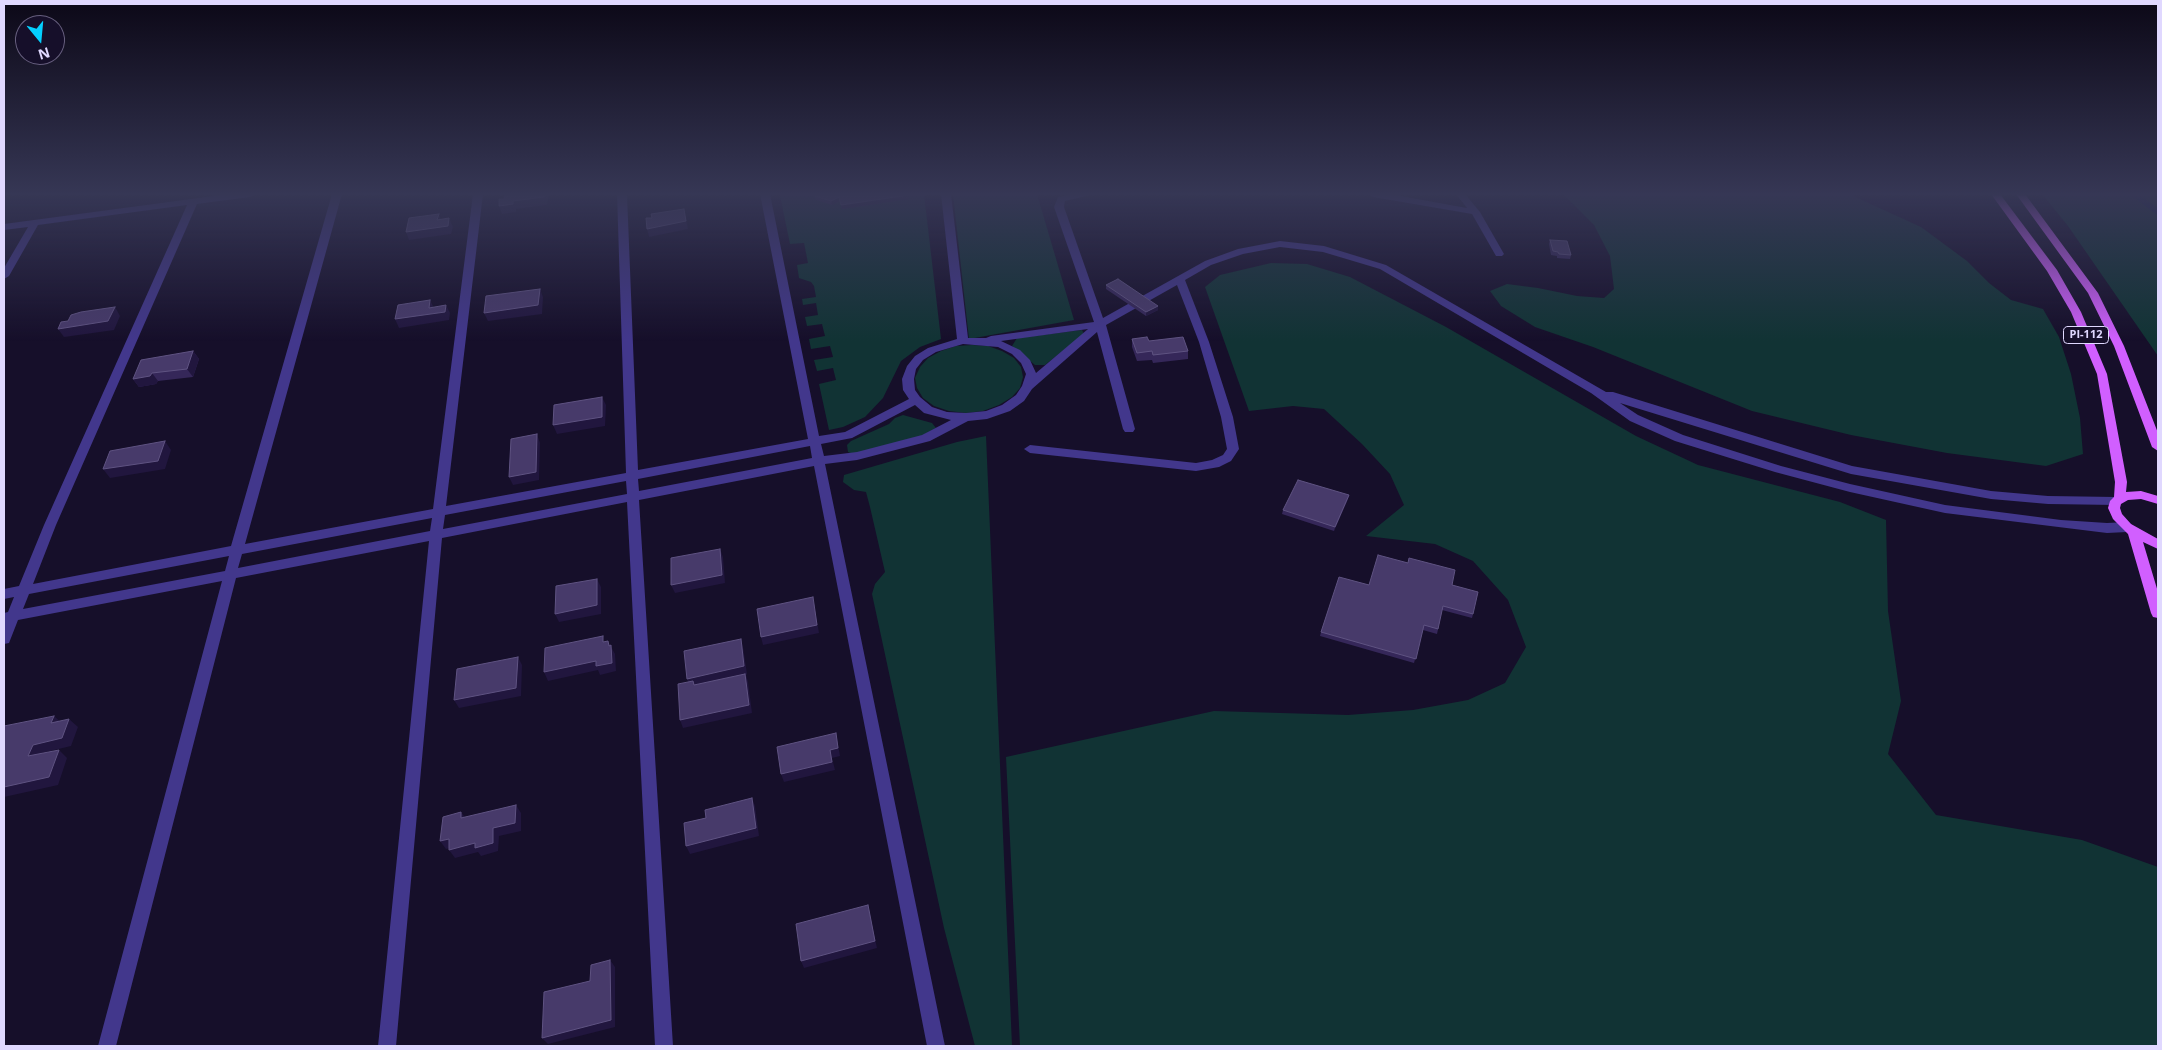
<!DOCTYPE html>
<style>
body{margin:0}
#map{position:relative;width:2162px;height:1050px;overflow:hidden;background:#160f2a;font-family:"Open Sans",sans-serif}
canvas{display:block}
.frame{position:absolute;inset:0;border:5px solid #e0d8ff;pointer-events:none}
.north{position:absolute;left:15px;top:15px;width:50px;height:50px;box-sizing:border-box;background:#160f2a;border:1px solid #675f7f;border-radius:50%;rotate:163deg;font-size:14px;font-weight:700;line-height:20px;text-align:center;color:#e0d8ff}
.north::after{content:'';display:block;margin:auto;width:18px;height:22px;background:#04cfff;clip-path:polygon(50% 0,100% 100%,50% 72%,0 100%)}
</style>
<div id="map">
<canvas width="2162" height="1050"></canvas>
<div class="frame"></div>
<div class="north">N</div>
</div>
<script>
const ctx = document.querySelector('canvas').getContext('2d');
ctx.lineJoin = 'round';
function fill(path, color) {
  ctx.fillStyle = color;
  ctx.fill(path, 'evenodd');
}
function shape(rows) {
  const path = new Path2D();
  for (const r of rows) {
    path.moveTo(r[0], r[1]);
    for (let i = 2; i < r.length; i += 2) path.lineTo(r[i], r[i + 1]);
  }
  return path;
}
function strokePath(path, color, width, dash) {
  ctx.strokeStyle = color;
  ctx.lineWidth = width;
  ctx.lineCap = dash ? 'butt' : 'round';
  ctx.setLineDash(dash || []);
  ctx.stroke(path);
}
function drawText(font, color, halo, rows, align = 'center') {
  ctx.font = font + ' "Open Sans",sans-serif';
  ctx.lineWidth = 5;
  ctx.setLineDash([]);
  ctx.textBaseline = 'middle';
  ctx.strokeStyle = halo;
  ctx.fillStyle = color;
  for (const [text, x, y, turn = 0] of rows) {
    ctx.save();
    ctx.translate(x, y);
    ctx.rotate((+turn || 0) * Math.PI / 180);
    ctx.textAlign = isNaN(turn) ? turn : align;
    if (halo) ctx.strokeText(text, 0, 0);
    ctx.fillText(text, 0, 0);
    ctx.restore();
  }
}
fill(shape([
 [791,194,805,194,806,197,819,195,838,200,924,194,941,339,920,347,901,361,883,398,865,417,843,427,829,430,819,384,836,380,833,368,817,371,814,360,833,357,830,346,811,349,809,339,825,336,822,324,807,326,805,317,818,315,816,303,803,305,802,299,816,297,814,286,811,282,799,278,797,265,808,263,804,243,790,244,780,196],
 [953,194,1037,194,1074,320,969,339],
 [1563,194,1849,194,1921,227,1967,261,1989,283,2011,300,2043,309,2059,337,2071,374,2080,418,2083,454,2046,466,1947,453,1851,435,1752,411,1593,347,1535,327,1501,306,1490,291,1507,284,1538,288,1577,296,1604,298,1614,289,1610,256,1594,225],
 [2042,194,2158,194,2158,356,2068,226],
 [1271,263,1307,264,1350,277,1446,327,1636,436,1698,465,1840,502,1886,520,1888,611,1901,701,1888,754,1936,815,2082,840,2158,867,2158,1046,1020,1046,1006,757,1214,711,1348,715,1413,710,1468,700,1505,683,1526,647,1508,600,1473,561,1435,544,1366,536,1404,505,1390,474,1362,444,1324,409,1293,406,1249,411,1205,287,1220,275],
 [1082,330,1084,334,1045,365,1035,365,1012,346,1017,338],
 [972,345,988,346,1002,351,1014,358,1021,367,1023,377,1020,388,1012,397,999,405,983,411,966,413,949,411,934,406,923,398,917,388,915,378,920,367,928,358,941,351,956,346],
 [903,415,932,423,936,428,921,436,853,454,848,452,847,445,851,441,889,424,895,418],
 [986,436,1012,1046,975,1046,944,928,872,594,875,584,885,572,870,507,866,492,854,490,843,482,844,475,957,442]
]), '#113334');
strokePath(shape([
 [2134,194,2158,212]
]), '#071a4b', 5.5);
fill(shape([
 [228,194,254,194,250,197,197,204,56,525,33,584,231,546,332,194,342,194,245,544,433,509,473,194,483,194,446,506,626,473,617,194,627,194,638,470,808,439,760,194,770,194,819,436,845,432,909,399,903,390,902,379,907,366,915,356,928,348,957,339,941,194,951,194,968,338,986,338,991,336,1094,322,1054,207,1058,197,1073,194,1094,194,1065,201,1064,207,1103,318,1205,261,1238,249,1280,241,1324,246,1386,265,1606,392,1613,392,1852,466,1991,491,2048,496,2116,497,2122,501,2116,505,2048,504,1991,499,1851,474,1620,403,1638,415,1683,435,1781,466,1850,484,1945,505,2061,520,2107,523,2127,522,2131,524,2133,527,2131,530,2127,532,2107,533,1945,513,1850,492,1775,472,1675,441,1630,421,1591,393,1380,269,1323,252,1280,247,1243,254,1211,265,1185,280,1209,342,1233,417,1239,449,1231,461,1219,467,1196,471,1030,453,1024,449,1030,445,1196,463,1212,460,1223,455,1227,449,1221,417,1199,342,1177,285,1106,325,1135,429,1133,432,1125,432,1123,429,1097,332,1032,389,1024,401,1010,411,987,419,968,421,930,441,857,460,825,464,945,1046,927,1046,814,466,639,500,673,1046,655,1046,627,502,442,538,396,1046,378,1046,429,541,236,578,116,1046,98,1046,222,581,18,620,9,643,4,644,4,613,8,612,14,597,4,599,4,589,19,586,44,525,187,205,38,225,9,276,4,279,4,268,28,227,4,230,4,224,228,194],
 [1088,329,1036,373,1030,360,1020,350,1001,341,1088,329],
 [963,344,998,347,1012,354,1021,363,1026,374,1022,386,1016,395,1002,405,986,411,966,413,947,412,932,407,920,397,915,390,914,379,916,369,923,360,936,352,963,344],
 [915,405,924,413,951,420,922,435,857,452,824,456,821,444,852,438,915,405],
 [810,446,812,458,639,491,638,479,810,446],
 [626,481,627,494,443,529,445,515,626,481],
 [432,518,430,531,238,568,242,554,432,518],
 [229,556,225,571,23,609,29,594,229,556],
 [1369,194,1390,194,1467,208,1456,194,1465,194,1480,212,1504,254,1502,256,1496,256,1472,214,1373,197,1369,194]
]), '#42378c');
fill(shape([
 [1991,194,2000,194,2057,270,2081,312,2107,374,2127,482,2126,492,2141,491,2158,496,2158,504,2141,499,2128,500,2121,504,2120,508,2122,514,2131,524,2158,539,2158,549,2143,542,2158,592,2158,618,2153,617,2151,613,2128,534,2113,519,2108,508,2110,501,2114,497,2115,482,2097,374,2071,312,2047,271,1991,194],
 [2016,194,2025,194,2098,293,2124,346,2158,433,2158,451,2152,447,2114,346,2088,293,2016,194]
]), '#d15fff');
fill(shape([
 [805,194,909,194,909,199,842,209,840,201,832,205,816,200,815,196,805,197],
 [1550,240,1571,255,1570,259,1557,258,1557,256,1551,255,1549,244],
 [1106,285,1158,310,1146,316,1106,289],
 [1132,339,1149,341,1188,351,1188,359,1153,363,1152,360,1137,361,1132,347],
 [193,351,199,359,193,377,158,381,156,384,139,387,133,379],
 [1349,495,1348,499,1334,531,1282,514,1283,510],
 [1369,585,1452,585,1473,614,1472,618,1442,610,1437,634,1423,630,1414,663,1320,636,1321,632]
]), '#352759');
fill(shape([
 [545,194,549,194,547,205,516,209,516,212,502,214,499,206,513,201],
 [909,195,909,199,842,209,841,205],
 [839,197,840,201,832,205,831,201],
 [684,209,688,229,649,237,647,229],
 [439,214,442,222,449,218,453,227,451,234,409,240,406,232,437,220],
 [540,289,543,297,542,314,488,321,484,313],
 [430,300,434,308,446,305,450,313,449,320,399,328,395,319,429,308],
 [1158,306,1158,310,1146,316,1146,312],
 [115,307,120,316,114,330,64,337,58,329],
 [193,351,199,359,193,377,187,369],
 [152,373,158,381,156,384,139,387,133,379],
 [602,397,606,405,605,426,557,434,553,425],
 [537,434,540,443,539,480,513,485,509,477],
 [165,441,171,450,165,469,110,478,103,469],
 [1349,495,1348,499,1334,531,1335,527],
 [720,549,723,557,725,583,675,593,671,585],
 [597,579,601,587,601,614,559,622,555,614],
 [813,597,819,633,763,645,761,637],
 [741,639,743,647,747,674,746,675,748,682,752,713,683,728,680,720,690,687,687,679],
 [608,641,615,654,616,671,600,675,598,670,548,681,544,672,609,646],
 [518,657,522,665,521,696,459,708,454,700],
 [54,716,63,724,51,723],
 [69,719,78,727,71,746,42,753,37,764,28,756,33,745],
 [836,733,840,756,832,758,835,770,784,782,781,774,830,750],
 [59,750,67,758,58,785,4,797,4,787],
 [752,798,755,806,759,836,690,854,686,846],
 [516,805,521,813,521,831,499,836,498,851,481,856,478,852,455,858,449,850,493,828],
 [461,812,467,820,461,818],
 [449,839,455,847,446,849,440,841],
 [868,905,877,948,804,968,801,961],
 [610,960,615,967,615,1027,548,1044,542,1038]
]), '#21163e');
const building = shape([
 [505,194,545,194,544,197,513,201,513,204,499,206,499,199,504,199,505,194],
 [818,194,909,194,909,195,841,205,839,197,831,201,815,196,818,194],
 [684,209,686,221,647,229,646,218,652,218,651,214,684,209],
 [439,214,437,220,449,218,448,226,406,232,409,218,439,214],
 [1550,240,1567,241,1571,255,1559,254,1558,252,1553,251,1550,240],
 [1118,279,1158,306,1146,312,1106,285,1118,279],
 [540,289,538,305,484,313,486,296,540,289],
 [430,300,429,308,446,305,445,312,395,319,398,305,430,300],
 [115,307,108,321,58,329,61,322,68,321,71,315,81,312,115,307],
 [1147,337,1149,341,1183,337,1188,351,1153,355,1152,351,1137,353,1132,339,1147,337],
 [193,351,187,369,152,373,150,376,133,379,141,360,193,351],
 [602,397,602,417,553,425,554,405,602,397],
 [537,434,536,472,509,477,511,439,537,434],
 [165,441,158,461,103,469,110,451,165,441],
 [1298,480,1349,495,1335,527,1283,510,1298,480],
 [720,549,722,575,671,585,671,558,720,549],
 [1378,555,1408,563,1409,558,1455,570,1452,585,1478,592,1473,614,1443,606,1438,629,1424,625,1416,659,1321,632,1339,577,1369,585,1378,555],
 [597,579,597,605,555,614,556,586,597,579],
 [813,597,817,625,761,637,757,609,813,597],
 [603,636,603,642,608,641,609,646,611,645,612,663,596,666,596,661,544,672,545,648,603,636],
 [741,639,744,666,687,679,684,651,741,639],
 [518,657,516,688,454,700,457,669,518,657],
 [745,674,749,705,680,720,678,684,693,681,694,685,745,674],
 [54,716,51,723,69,719,62,738,33,745,28,756,59,750,49,777,4,787,4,726,54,716],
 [836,733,838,748,830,750,832,762,781,774,777,747,836,733],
 [752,798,756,828,686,846,684,823,706,818,705,810,752,798],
 [516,805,515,823,493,828,493,843,475,848,475,843,449,850,449,839,440,841,443,817,461,812,461,818,516,805],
 [868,905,875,941,801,961,796,924,868,905],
 [610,960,611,1020,542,1038,544,992,590,981,591,965,610,960]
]);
fill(building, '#473a6a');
strokePath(building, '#5f5382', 1);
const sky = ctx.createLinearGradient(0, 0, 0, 341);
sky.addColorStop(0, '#0c0817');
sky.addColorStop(0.57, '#363755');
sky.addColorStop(1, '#36375500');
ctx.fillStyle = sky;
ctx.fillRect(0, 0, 2162, 341);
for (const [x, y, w] of [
 [2086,335,45]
]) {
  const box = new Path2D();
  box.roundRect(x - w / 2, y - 8.5, w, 17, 4);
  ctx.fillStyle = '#160f2a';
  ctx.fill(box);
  strokePath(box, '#e0d8ff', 1);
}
drawText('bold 11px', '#e0d8ff', null, [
 ["PI-112",2086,335]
]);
</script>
